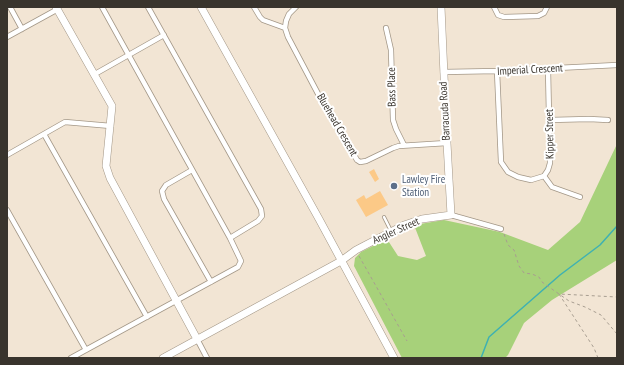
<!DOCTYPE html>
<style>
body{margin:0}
#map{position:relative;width:624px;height:365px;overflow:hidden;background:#f2e5d4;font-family:"PT Sans Narrow",sans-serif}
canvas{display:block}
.frame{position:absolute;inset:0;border:8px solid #39342d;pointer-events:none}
</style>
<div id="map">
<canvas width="624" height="365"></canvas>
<div class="frame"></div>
</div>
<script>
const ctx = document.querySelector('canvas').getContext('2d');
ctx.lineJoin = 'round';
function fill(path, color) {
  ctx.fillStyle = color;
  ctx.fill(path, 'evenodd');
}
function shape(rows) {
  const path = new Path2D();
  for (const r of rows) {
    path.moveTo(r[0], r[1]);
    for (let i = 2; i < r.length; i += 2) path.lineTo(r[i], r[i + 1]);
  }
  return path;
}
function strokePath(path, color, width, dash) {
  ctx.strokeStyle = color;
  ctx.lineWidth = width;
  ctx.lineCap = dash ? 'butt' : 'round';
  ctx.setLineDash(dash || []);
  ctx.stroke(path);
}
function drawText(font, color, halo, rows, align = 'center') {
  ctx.font = font + ' "PT Sans Narrow",sans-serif';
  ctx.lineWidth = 4;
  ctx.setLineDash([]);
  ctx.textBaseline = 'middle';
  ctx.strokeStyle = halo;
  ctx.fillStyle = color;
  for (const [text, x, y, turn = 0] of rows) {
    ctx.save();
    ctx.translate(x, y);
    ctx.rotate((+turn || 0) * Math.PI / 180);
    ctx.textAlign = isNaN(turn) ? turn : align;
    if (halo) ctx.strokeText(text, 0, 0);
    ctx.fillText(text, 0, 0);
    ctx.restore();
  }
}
fill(shape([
 [617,144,617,260,552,300,524,323,508,355,505,358,402,358,354,266,355,258,361,252,387,239,398,256,417,260,426,256,414,225,444,220,500,232,548,250,580,222]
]), '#a7d17a');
strokePath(shape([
 [481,358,489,337,560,275,600,245,617,226]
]), '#3eb1b2', 1.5);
fill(shape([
 [374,169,379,179,375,182,369,172],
 [380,191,388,205,366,217,356,200,364,195,366,199]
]), '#fcc987');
const lane = shape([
 [384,217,391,231]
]);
const street = shape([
 [10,7,22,29],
 [148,7,261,209,262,216,258,221,230,238],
 [254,7,260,17,263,20,285,28],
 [296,7,289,14,286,21,285,28,288,37,325,107,357,160,360,162,366,161,393,148,399,146,447,143],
 [494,7,498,15,504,17,538,16,544,13,547,7],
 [386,28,391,50,393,120,396,129,404,145],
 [7,37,58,9],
 [497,71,501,162,508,172,518,177,531,180,544,176,548,170,550,163,548,69],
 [443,72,497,71,617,65],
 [95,74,164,35],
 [550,120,589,119,608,120],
 [44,134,147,317],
 [7,155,65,122,111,126],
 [192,170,166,185,162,191,164,199,211,282],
 [544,176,552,187,580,197],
 [7,210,86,350],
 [451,215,501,229],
 [197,339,207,358],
 [71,358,238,267,241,261,230,238,102,7]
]);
const secondary = shape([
 [56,7,112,106,106,166,110,178,197,339],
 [201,7,319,219,394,358],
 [163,358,341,261,356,250,404,225,422,219,451,215,447,143,441,7]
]);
strokePath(lane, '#a39787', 4);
strokePath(street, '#a39787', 6);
strokePath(secondary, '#a39787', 8);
strokePath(shape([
 [504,234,508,245,514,250,519,266,524,273,532,274,539,277,542,282,559,294,617,297],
 [359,256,407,341],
 [598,358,594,348,559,294,569,301,585,307,601,315,617,334]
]), '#a79d90', 1, [3, 3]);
strokePath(lane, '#fff', 2.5);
strokePath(street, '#fff', 4.5);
strokePath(secondary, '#fff', 7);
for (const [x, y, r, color] of [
 [394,186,4,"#5c6f8a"]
]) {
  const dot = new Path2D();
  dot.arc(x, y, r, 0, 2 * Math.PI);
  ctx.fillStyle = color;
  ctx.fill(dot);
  strokePath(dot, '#fff', 1.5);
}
drawText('11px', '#39342d', '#fff', [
 ["Imperial Crescent",530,70,-3],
 ["Bass Place",392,87,-91],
 ["Barracuda Road",445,111,-93],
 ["Bluehead Crescent",337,125,60],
 ["Kipper Street",550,134,-91],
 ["Angler Street",396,231,-24]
]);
drawText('11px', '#4e5e75', '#fff', [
 ["Lawley Fire",402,180],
 ["Station",402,193]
], 'left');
</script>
